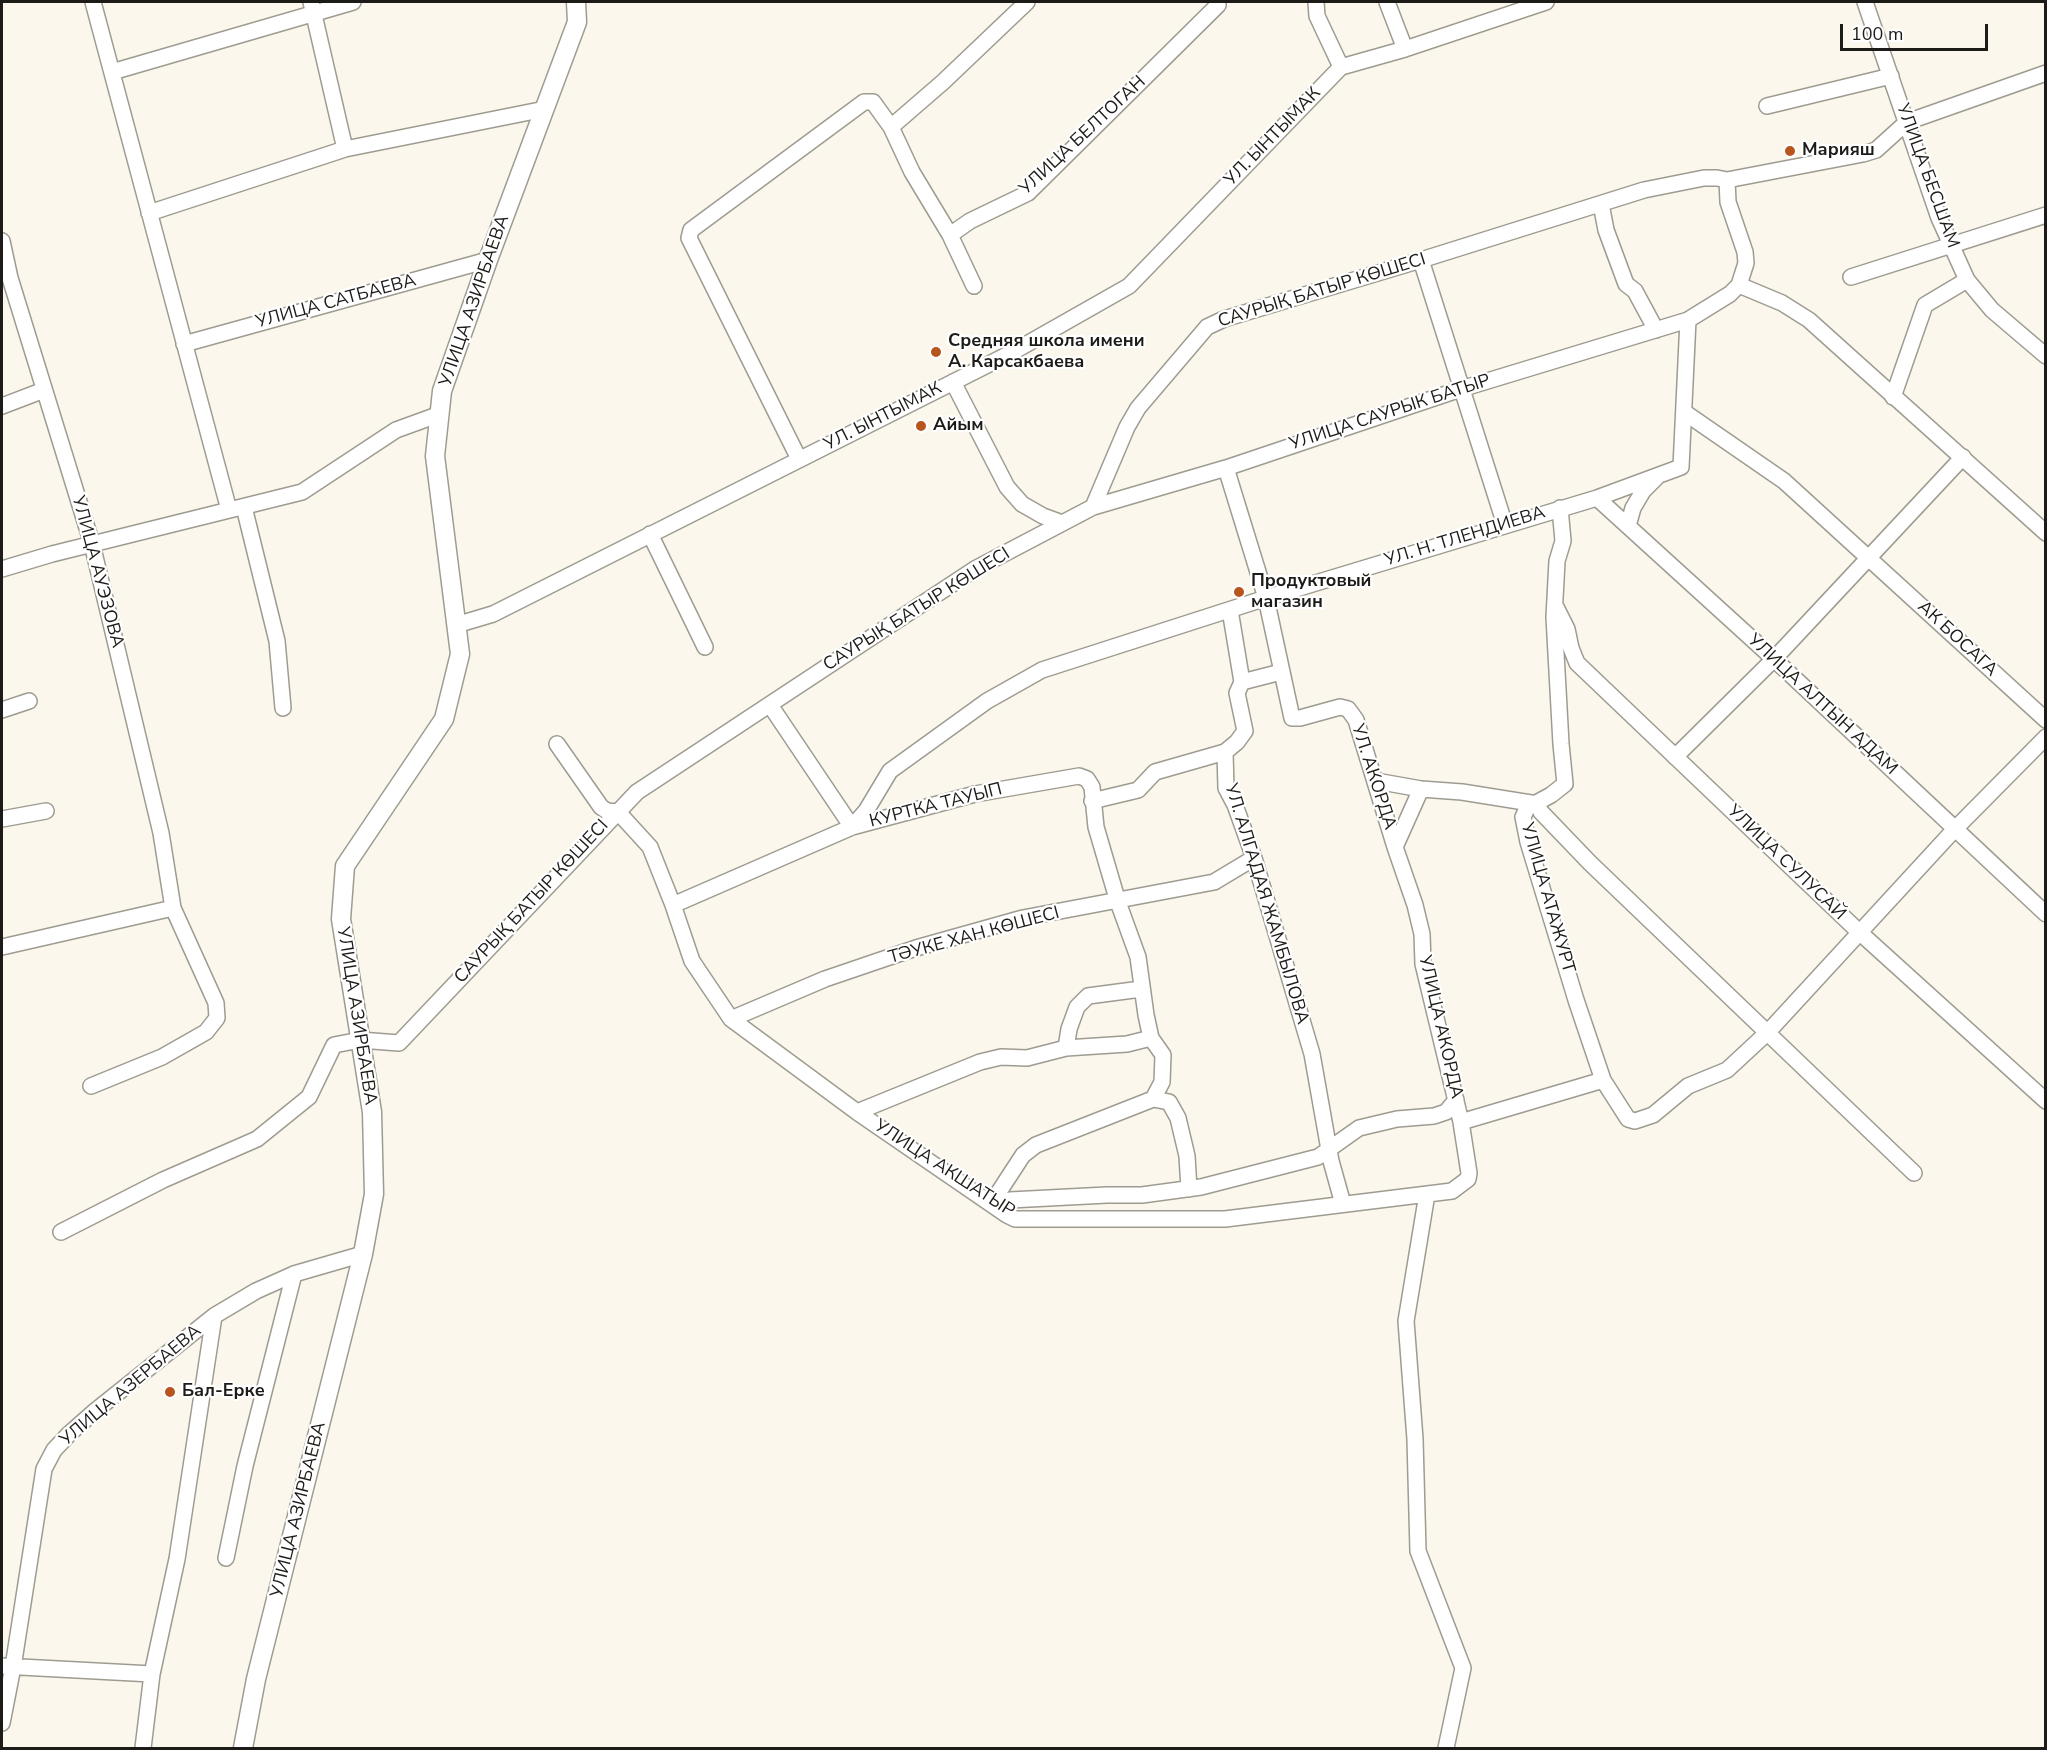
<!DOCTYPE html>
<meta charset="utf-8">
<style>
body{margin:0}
#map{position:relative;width:2047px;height:1750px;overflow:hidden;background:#fbf7ed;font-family:"Nunito Sans",sans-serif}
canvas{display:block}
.frame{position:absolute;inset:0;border:3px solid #1c1b18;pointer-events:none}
.scale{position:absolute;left:1840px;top:24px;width:148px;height:27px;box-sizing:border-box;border:3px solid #1c1b18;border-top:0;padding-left:8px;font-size:18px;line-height:21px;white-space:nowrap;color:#1c1b18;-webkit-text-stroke:4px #fff;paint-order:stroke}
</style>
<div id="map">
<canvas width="2047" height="1750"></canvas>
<div class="frame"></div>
<div class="scale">100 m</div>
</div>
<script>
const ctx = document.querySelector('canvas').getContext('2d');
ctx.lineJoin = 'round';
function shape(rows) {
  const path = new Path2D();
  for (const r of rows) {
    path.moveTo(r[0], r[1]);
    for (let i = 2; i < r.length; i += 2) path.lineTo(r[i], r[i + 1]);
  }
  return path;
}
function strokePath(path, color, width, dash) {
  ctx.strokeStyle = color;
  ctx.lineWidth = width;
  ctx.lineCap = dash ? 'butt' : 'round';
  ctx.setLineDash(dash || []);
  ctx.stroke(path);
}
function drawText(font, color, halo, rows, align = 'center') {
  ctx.font = font + ' "Nunito Sans",sans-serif';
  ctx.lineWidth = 4.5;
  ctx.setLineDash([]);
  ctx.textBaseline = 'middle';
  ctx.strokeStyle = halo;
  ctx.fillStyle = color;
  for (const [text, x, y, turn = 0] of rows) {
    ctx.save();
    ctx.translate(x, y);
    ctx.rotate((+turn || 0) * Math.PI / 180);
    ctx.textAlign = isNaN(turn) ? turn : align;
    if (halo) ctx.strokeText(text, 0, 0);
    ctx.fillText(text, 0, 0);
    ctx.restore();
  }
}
const minor = shape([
 [93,2,229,510],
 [311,2,345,149],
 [1316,2,1317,16,1341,67],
 [1387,2,1405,49],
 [1865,2,1939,218,1967,280,1992,310,2046,356],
 [1341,67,1405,49,1546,2],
 [112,72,353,2],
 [1767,106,1891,76],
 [1601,204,1606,230,1626,284,1635,291,1656,330],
 [149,213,345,149,545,109],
 [950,235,912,172,891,127,943,82,1027,2],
 [2,241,10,278,92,544,161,833,173,908,216,1003,217,1018,206,1032,162,1057,91,1086],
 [1421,260,1505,525],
 [1851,277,2046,215],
 [1739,285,1782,303,1809,320,2046,533],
 [974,286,950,235,970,221,1028,193,1218,5,1217,2],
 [184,344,488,260],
 [953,382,1007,487,1022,504,1043,516,1062,523],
 [1893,397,1925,305,1967,280],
 [2,406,44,390],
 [1684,412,1784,481,2046,720],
 [799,459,689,238,691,230,864,102,873,102,891,127],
 [1597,498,1774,659,2046,914],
 [244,507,277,641,283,708],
 [1093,507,1226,468,1461,389,1688,320],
 [1560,508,1563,541,1557,561,1554,617,1561,744,1565,784,1551,795,1527,808,1523,817,1528,842,1576,1000,1603,1080,1628,1119,1635,1121,1653,1115,1688,1086,1727,1070,1768,1032,1954,830,2046,737],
 [1628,526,1633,508,1643,491,1656,478],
 [650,534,705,647],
 [2,569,52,554,302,492,396,430,440,414],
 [1556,607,1567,629,1571,648,1577,663,1857,930,2046,1101],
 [1230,610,1242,682,1237,693,1245,731,1237,742,1225,752,1226,788,1235,805,1254,858,1312,1054,1331,1161,1343,1204],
 [456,625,493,614,1011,353,1129,286,1341,67],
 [1242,682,1281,672],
 [770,705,852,827,866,811,890,771,987,701,1042,670,1266,598,1597,498,1681,467,1688,320,1730,294,1739,285,1746,263,1745,252,1728,202,1727,180],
 [2,710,29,701],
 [557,744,601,807,607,811,618,812,650,847,673,905,692,961,731,1019,857,1112,1007,1215,1015,1219,1225,1219,1452,1191,1468,1179,1469,1173,1461,1122,1423,964,1422,934,1415,905,1395,847,1356,720,1348,709,1340,707,1300,718,1292,718,1266,598,1226,468],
 [1675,757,1774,659,1963,457],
 [1376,781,1421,789,1462,792,1537,804,1541,812,1590,863,1914,1173],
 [1092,801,1138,790,1155,772,1225,752],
 [2,819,46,811],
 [1395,847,1421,789],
 [673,905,852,827,975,794,1079,776,1087,779,1092,787,1096,827,1118,902,1138,957,1146,1015,1151,1038,1163,1055,1162,1082,1153,1099,1036,1145,1023,1155,991,1204],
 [2,947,173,908],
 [731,1019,825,979,916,948,1023,918,1214,882,1254,858],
 [1066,1048,1069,1029,1077,1007,1088,996,1141,989],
 [1153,1099,1169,1102,1178,1118,1187,1156,1189,1189],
 [857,1112,980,1062,1001,1057,1027,1058,1066,1048,1127,1044,1151,1038],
 [1461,1122,1603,1080],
 [1427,1194,1406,1321,1415,1439,1418,1551,1463,1668,1446,1748],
 [991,1204,1010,1200,1107,1195,1142,1195,1201,1187,1318,1157,1359,1128,1397,1119,1434,1116,1446,1112,1456,1100],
 [61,1232,163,1180,257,1139,309,1097,334,1045,360,1040,399,1043,637,792,975,569,1093,507,1127,427,1138,408,1207,327,1224,319,1421,260,1644,190,1704,178,1717,178,1727,180,1863,154,1876,150,1907,122,2046,73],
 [226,1558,245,1466,294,1274,363,1254],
 [2,1666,152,1674],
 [2,1723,13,1667,44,1469,54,1450,69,1434,95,1411,214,1316,256,1291,294,1274],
 [143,1748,152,1674,177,1559,214,1316]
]);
const major = shape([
 [243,1748,256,1679,363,1254,374,1194,372,1112,341,919,345,866,444,719,460,654,435,456,442,391,488,260,577,22,576,2]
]);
strokePath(minor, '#9e9b91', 18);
strokePath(major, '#9e9b91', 21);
strokePath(minor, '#fff', 15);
strokePath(major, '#fff', 18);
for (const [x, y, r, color] of [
 [1790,151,6,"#b7551c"],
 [936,352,6,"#b7551c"],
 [921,426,6,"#b7551c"],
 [1239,592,6,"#b7551c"],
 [170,1392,6,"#b7551c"]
]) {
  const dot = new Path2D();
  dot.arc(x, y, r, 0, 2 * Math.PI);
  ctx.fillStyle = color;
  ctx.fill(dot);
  strokePath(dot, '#fff', 2);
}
drawText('18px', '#1c1b18', '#fff', [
 ["УЛИЦА БЕЛТОГАН",1083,136,-43],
 ["УЛ. ЫНТЫМАК",1273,137,-46],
 ["УЛИЦА БЕСШАМ",1927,176,70],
 ["САУРЫҚ БАТЫР КӨШЕСІ",1322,291,-17],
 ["УЛИЦА АЗИРБАЕВА",475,301,-71],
 ["УЛИЦА САТБАЕВА",336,302,-15],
 ["УЛИЦА САУРЫК БАТЫР",1390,413,-18],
 ["УЛ. ЫНТЫМАК",883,417,-27],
 ["УЛ. Н. ТЛЕНДИЕВА",1465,537,-17],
 ["УЛИЦА АУЭЗОВА",97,572,75],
 ["САУРЫҚ БАТЫР КӨШЕСІ",917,610,-32],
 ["АК БОСАГА",1957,639,43],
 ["УЛИЦА АЛТЫН АДАМ",1822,705,43],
 ["УЛ. АКОРДА",1373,777,72],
 ["КУРТКА ТАУЫП",936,806,-14],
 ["УЛИЦА СУЛУСАЙ",1786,863,44],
 ["УЛИЦА АТАЖУРТ",1547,898,74],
 ["САУРЫҚ БАТЫР КӨШЕСІ",532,902,-47],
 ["УЛ. АЛГАДАЯ ЖАМБЫЛОВА",1266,904,73],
 ["ТӘУКЕ ХАН КӨШЕСІ",974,936,-15],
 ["УЛИЦА АЗИРБАЕВА",356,1016,81],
 ["УЛИЦА АКОРДА",1440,1027,77],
 ["УЛИЦА АКШАТЫР",944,1169,33],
 ["УЛИЦА АЗЕРБАЕВА",131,1386,-40],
 ["УЛИЦА АЗИРБАЕВА",299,1510,-76]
]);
drawText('bold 18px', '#1c1b18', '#fff', [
 ["Марияш",1802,151],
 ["Средняя школа имени",948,342],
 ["А. Карсакбаева",948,363],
 ["Айым",933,426],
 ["Продуктовый",1251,582],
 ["магазин",1251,603],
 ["Бал-Ерке",182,1392]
], 'left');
</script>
